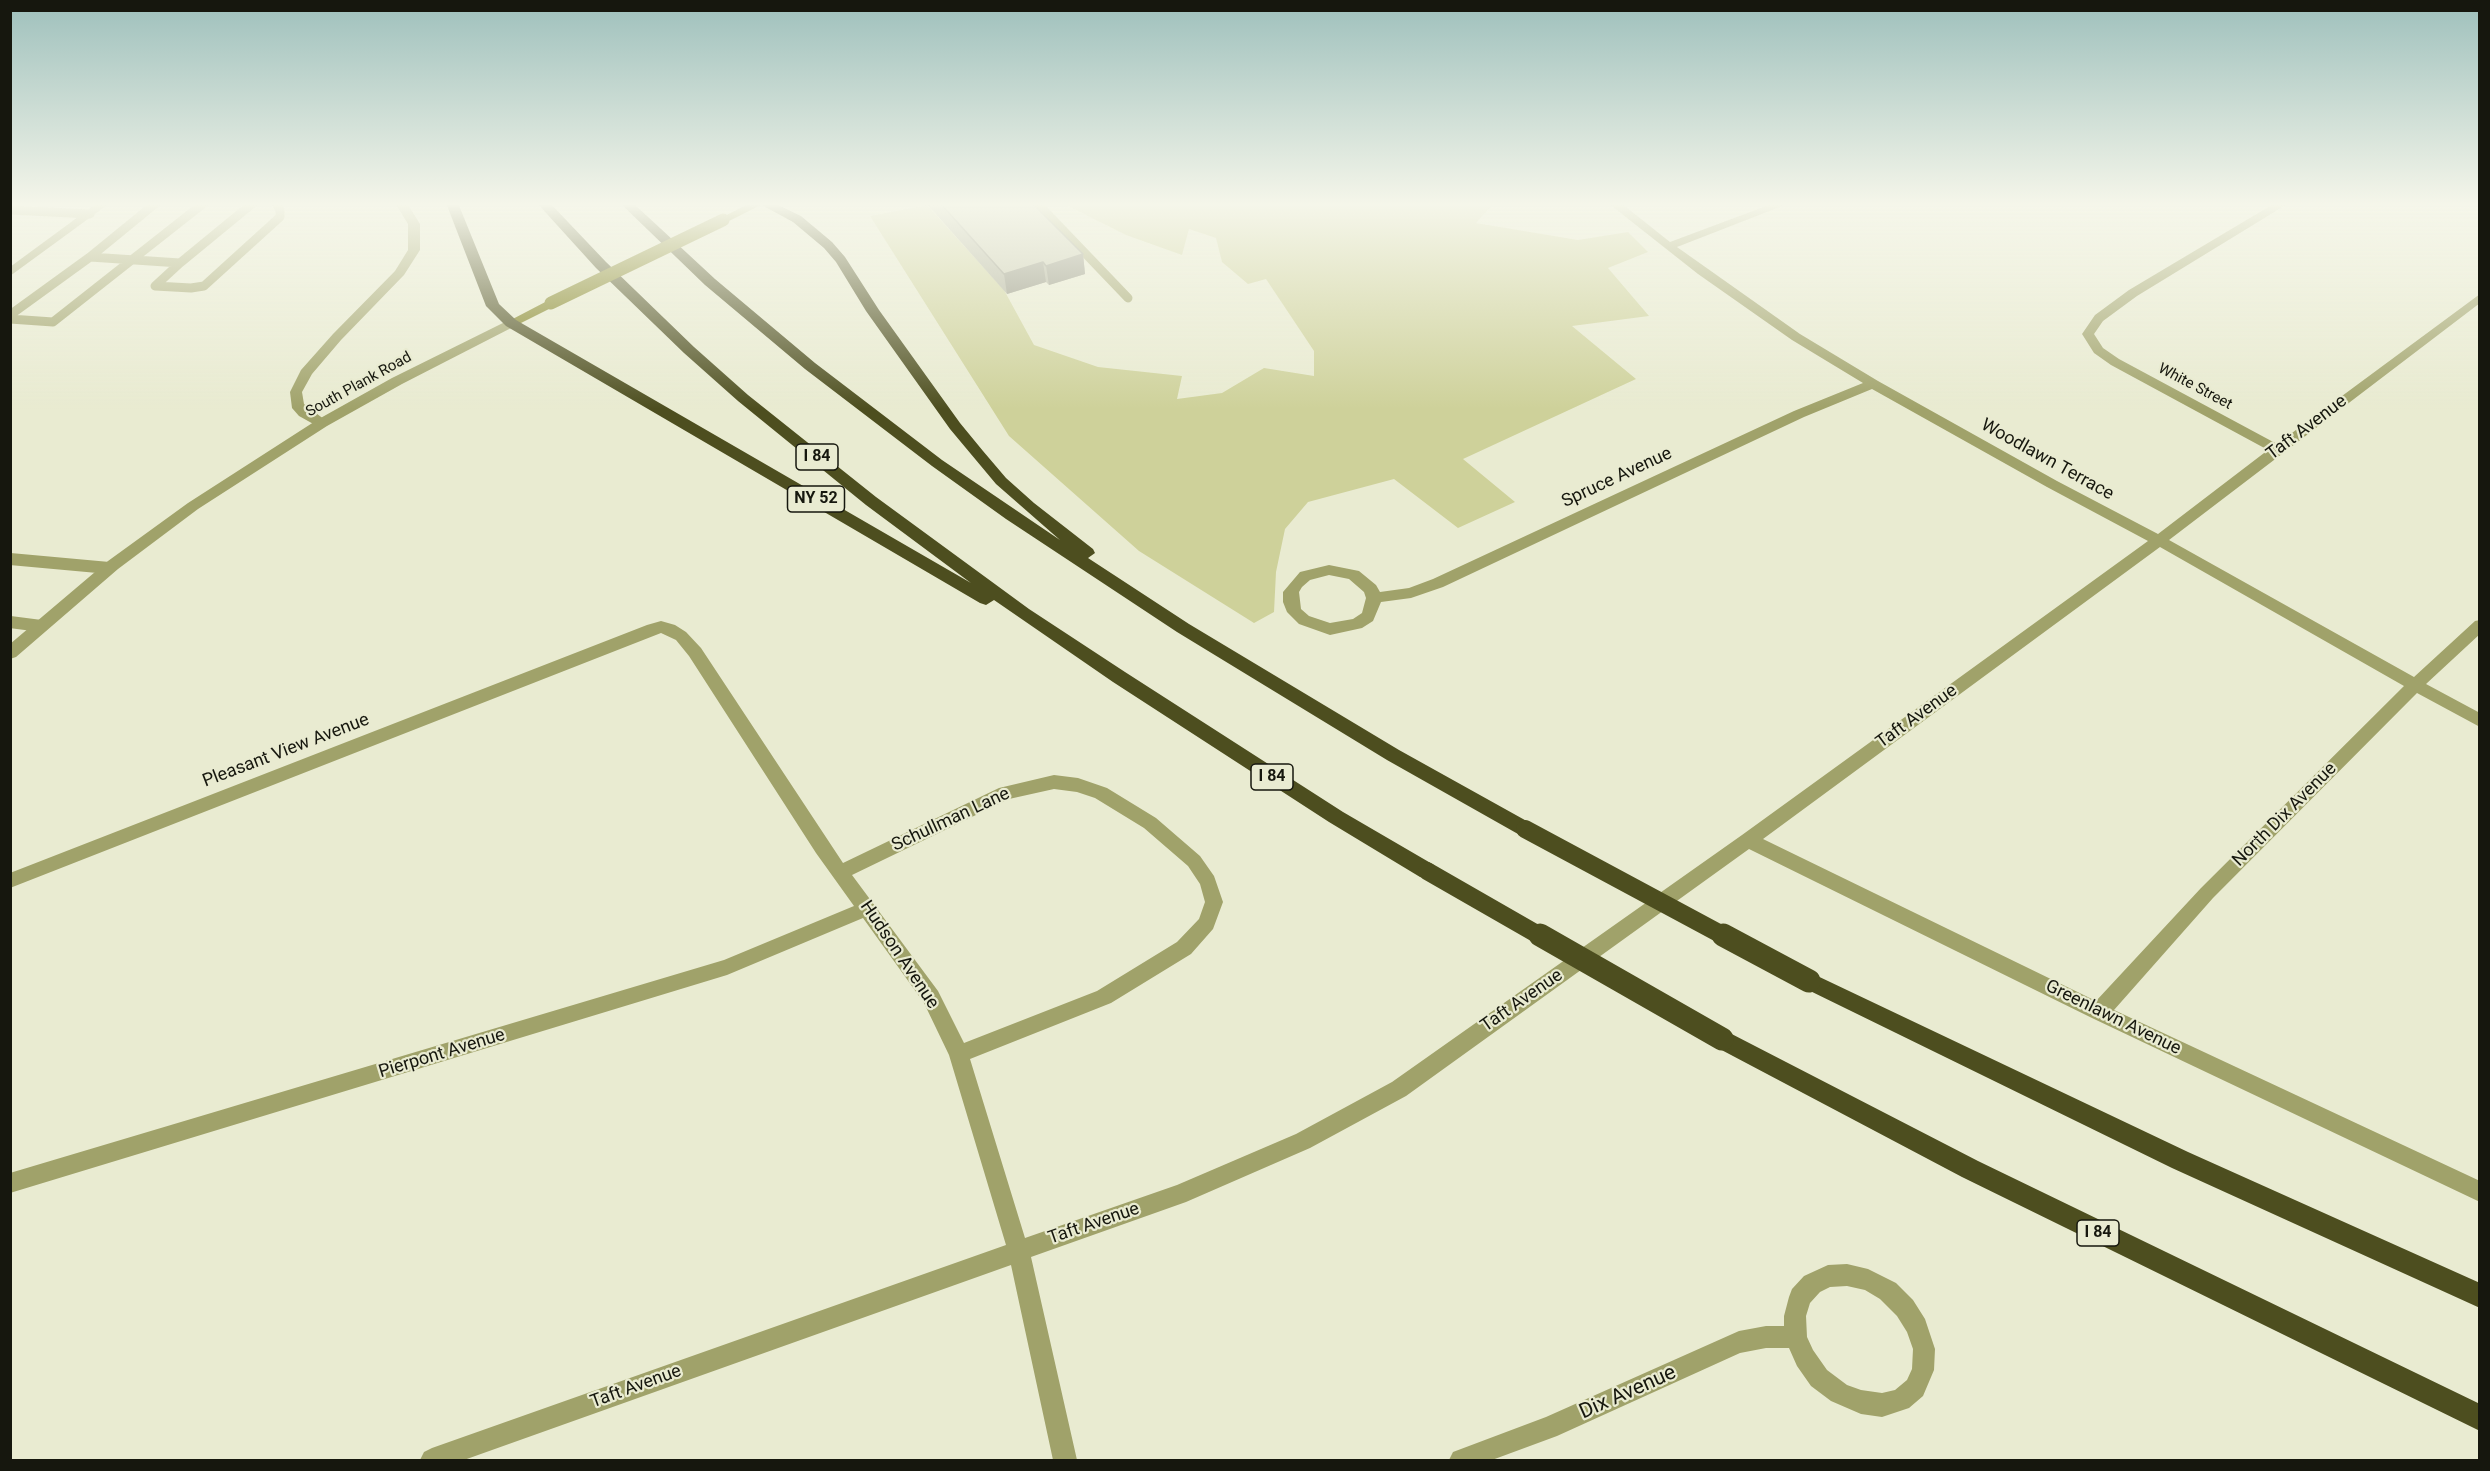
<!DOCTYPE html>
<style>
body{margin:0}
#map{position:relative;width:2490px;height:1471px;overflow:hidden;background:#e9ebd1;font-family:Roboto,sans-serif}
canvas{display:block}
.frame{position:absolute;inset:0;border:12px solid #16170e;pointer-events:none}
</style>
<div id="map">
<canvas width="2490" height="1471"></canvas>
<div class="frame"></div>
</div>
<script>
const ctx = document.querySelector('canvas').getContext('2d');
ctx.lineJoin = 'round';
function fill(path, color) {
  ctx.fillStyle = color;
  ctx.fill(path, 'evenodd');
}
function shape(rows) {
  const path = new Path2D();
  for (const r of rows) {
    path.moveTo(r[0], r[1]);
    for (let i = 2; i < r.length; i += 2) path.lineTo(r[i], r[i + 1]);
  }
  return path;
}
function strokePath(path, color, width, dash) {
  ctx.strokeStyle = color;
  ctx.lineWidth = width;
  ctx.lineCap = dash ? 'butt' : 'round';
  ctx.setLineDash(dash || []);
  ctx.stroke(path);
}
function drawText(font, color, halo, rows, align = 'center') {
  ctx.font = font + ' Roboto,sans-serif';
  ctx.lineWidth = 4.5;
  ctx.setLineDash([]);
  ctx.textBaseline = 'middle';
  ctx.strokeStyle = halo;
  ctx.fillStyle = color;
  for (const [text, x, y, turn = 0] of rows) {
    ctx.save();
    ctx.translate(x, y);
    ctx.rotate((+turn || 0) * Math.PI / 180);
    ctx.textAlign = isNaN(turn) ? turn : align;
    if (halo) ctx.strokeText(text, 0, 0);
    ctx.fillText(text, 0, 0);
    ctx.restore();
  }
}
fill(shape([
 [1062,203,1494,203,1476,223,1578,240,1628,232,1648,252,1608,268,1649,316,1572,326,1636,379,1463,459,1515,502,1458,528,1394,479,1308,502,1285,529,1276,572,1274,612,1254,623,1139,551,1009,436,870,216,927,205,1004,290,1034,345,1098,367,1182,376,1177,399,1222,393,1264,368,1314,376,1314,351,1266,279,1248,284,1222,262,1216,238,1189,229,1182,255,1126,235]
]), '#ced19a');
strokePath(shape([
 [156,203,90,257,180,263,253,203],
 [1037,203,1128,298],
 [10,210,90,214],
 [180,263,155,286,191,288,204,286,280,217,280,210,276,203],
 [10,315,90,257],
 [10,319,53,322,204,203]
]), '#a0a26a', 9);
strokePath(shape([
 [10,559,109,568],
 [10,622,41,626]
]), '#a0a26a', 12);
fill(shape([
 [97,203,110,203,10,276,10,267,97,203],
 [395,203,407,203,420,224,420,250,404,275,341,340,312,374,302,392,304,404,329,423,322,427,317,426,299,416,292,408,290,392,301,370,333,334,395,271,408,250,408,224,395,203],
 [1608,203,1621,203,1670,242,1774,203,1790,203,1677,247,1800,334,1878,381,2057,481,2158,534,2268,450,2111,365,2094,353,2082,334,2095,315,2129,290,2275,203,2289,203,2137,296,2103,321,2094,334,2103,348,2119,359,2277,444,2480,294,2480,303,2169,540,2414,677,2475,621,2480,620,2480,634,2426,684,2480,713,2480,727,2417,693,2213,898,2114,1010,2480,1181,2480,1202,2092,1018,1749,849,1406,1096,1310,1148,1186,1202,1031,1257,1077,1460,1053,1460,1011,1265,464,1460,420,1460,424,1452,432,1448,1006,1245,949,1055,924,1003,863,918,727,975,10,1193,10,1173,724,960,854,906,816,853,689,656,676,640,661,633,10,888,10,873,647,625,661,621,675,625,686,632,701,648,843,863,999,788,1054,775,1078,778,1107,788,1156,818,1200,856,1214,876,1223,902,1213,929,1191,954,1111,1003,970,1059,1025,1238,1177,1185,1296,1134,1392,1082,1742,835,2148,541,2047,487,1872,389,1804,417,1443,587,1411,598,1381,602,1373,621,1362,628,1330,635,1299,624,1287,612,1283,602,1283,592,1300,572,1329,565,1359,571,1376,585,1380,592,1409,588,1433,579,1794,411,1863,383,1792,340,1698,274,1608,203],
 [2160,547,2404,686,2201,888,2096,1001,1763,839,2160,547],
 [1329,575,1349,579,1364,592,1366,598,1362,613,1353,619,1330,623,1309,616,1301,609,1299,592,1302,587,1310,580,1329,575],
 [1054,789,1077,792,1095,798,1144,828,1188,866,1200,884,1205,902,1199,919,1177,942,1097,991,964,1043,938,991,852,875,1009,799,1054,789],
 [1847,1264,1868,1269,1896,1283,1913,1300,1925,1319,1935,1349,1934,1370,1923,1396,1909,1408,1882,1417,1861,1414,1831,1401,1811,1386,1797,1366,1789,1348,1766,1348,1740,1353,1557,1436,1492,1460,1449,1460,1453,1452,1546,1417,1739,1331,1766,1326,1784,1326,1784,1316,1789,1297,1792,1289,1804,1276,1828,1265,1847,1264],
 [1847,1286,1865,1290,1880,1299,1897,1316,1907,1332,1913,1349,1912,1369,1907,1380,1895,1390,1882,1393,1861,1390,1847,1385,1827,1370,1813,1350,1807,1337,1806,1316,1810,1303,1820,1292,1830,1287,1847,1286]
]), '#a0a26a');
fill(shape([
 [511,319,515,320,517,323,515,326,402,384,327,426,198,509,118,569,16,657,10,659,10,644,108,561,188,503,317,420,392,378,511,319]
]), '#a0a26a');
fill(shape([
 [750,203,765,203,727,222,719,222,717,220,750,203],
 [551,299,557,303,555,306,515,326,511,327,505,323,551,299]
]), '#7e7f1d');
fill(shape([
 [446,203,458,203,499,304,516,320,971,583,866,505,738,401,684,353,596,268,537,203,550,203,606,262,694,347,748,395,876,497,1029,609,1125,672,1343,812,1434,865,1437,871,1434,877,1427,879,1420,877,1329,822,1113,682,994,600,986,605,980,603,506,326,486,306,446,203],
 [620,203,633,203,715,279,815,363,942,460,1060,540,996,484,950,429,866,311,836,262,824,248,793,222,758,203,774,203,801,216,832,242,845,257,879,310,960,423,983,451,1006,478,1034,503,1093,549,1095,553,1088,558,1189,624,1399,750,1532,824,1535,829,1532,834,1525,837,1518,834,1387,760,1177,632,1006,519,932,466,805,369,705,285,620,203],
 [1809,972,2188,1152,2480,1283,2480,1308,2172,1168,1802,987,1799,981,1802,975,1809,972],
 [1722,1029,1978,1161,2480,1404,2480,1431,1962,1177,1714,1046,1711,1039,1714,1032,1722,1029]
]), '#4d4e1f');
strokePath(shape([
 [551,303,723,220]
]), '#7e7f1d', 13);
strokePath(shape([
 [1525,829,1726,937],
 [1427,871,1542,937]
]), '#4d4e1f', 18);
strokePath(shape([
 [1540,935,1722,1039],
 [1723,935,1809,981]
]), '#4d4e1f', 23);
fill(shape([
 [926,203,1032,203,1083,254,1085,274,1049,285,1046,282,1007,294]
]), '#aaab96');
fill(shape([
 [1083,254,1085,274,1049,285,1046,266],
 [1043,262,1046,282,1007,294,1004,274]
]), '#8b8b7a');
const building = shape([
 [940,203,1032,203,1083,254,1046,266,1043,262,1004,274,940,203]
]);
fill(building, '#c6c7ae');
strokePath(building, '#8b8b7a', 1.5);
const sky = ctx.createLinearGradient(0, 0, 0, 409);
sky.addColorStop(0, '#9ec0bc');
sky.addColorStop(0.5, '#f5f6ea');
sky.addColorStop(1, '#f5f6ea00');
ctx.fillStyle = sky;
ctx.fillRect(0, 0, 2490, 409);
drawText('15px', '#16170e', '#e9ebd1', [
 ["South Plank Road",359,385,-29],
 ["White Street",2195,387,28]
]);
for (const [x, y, w] of [
 [817,457,42],
 [816,499,57],
 [1272,777,42],
 [2098,1233,42]
]) {
  const box = new Path2D();
  box.roundRect(x - w / 2, y - 13, w, 26, 4.5);
  ctx.fillStyle = '#e9ebd1';
  ctx.fill(box);
  strokePath(box, '#16170e', 1.5);
}
drawText('bold 16px', '#16170e', null, [
 ["I 84",817,457],
 ["NY 52",816,499],
 ["I 84",1272,777],
 ["I 84",2098,1233]
]);
drawText('18px', '#16170e', '#e9ebd1', [
 ["Taft Avenue",2307,428,-37],
 ["Woodlawn Terrace",2047,460,29],
 ["Spruce Avenue",1617,478,-25],
 ["Taft Avenue",1917,717,-36],
 ["Pleasant View Avenue",286,751,-21],
 ["North Dix Avenue",2285,815,-45],
 ["Schullman Lane",951,820,-25],
 ["Hudson Avenue",899,955,56],
 ["Taft Avenue",1522,1001,-35],
 ["Greenlawn Avenue",2113,1018,26],
 ["Pierpont Avenue",442,1054,-17],
 ["Taft Avenue",1094,1224,-19],
 ["Taft Avenue",636,1387,-20]
]);
drawText('21px', '#16170e', '#e9ebd1', [
 ["Dix Avenue",1628,1393,-24]
]);
</script>
